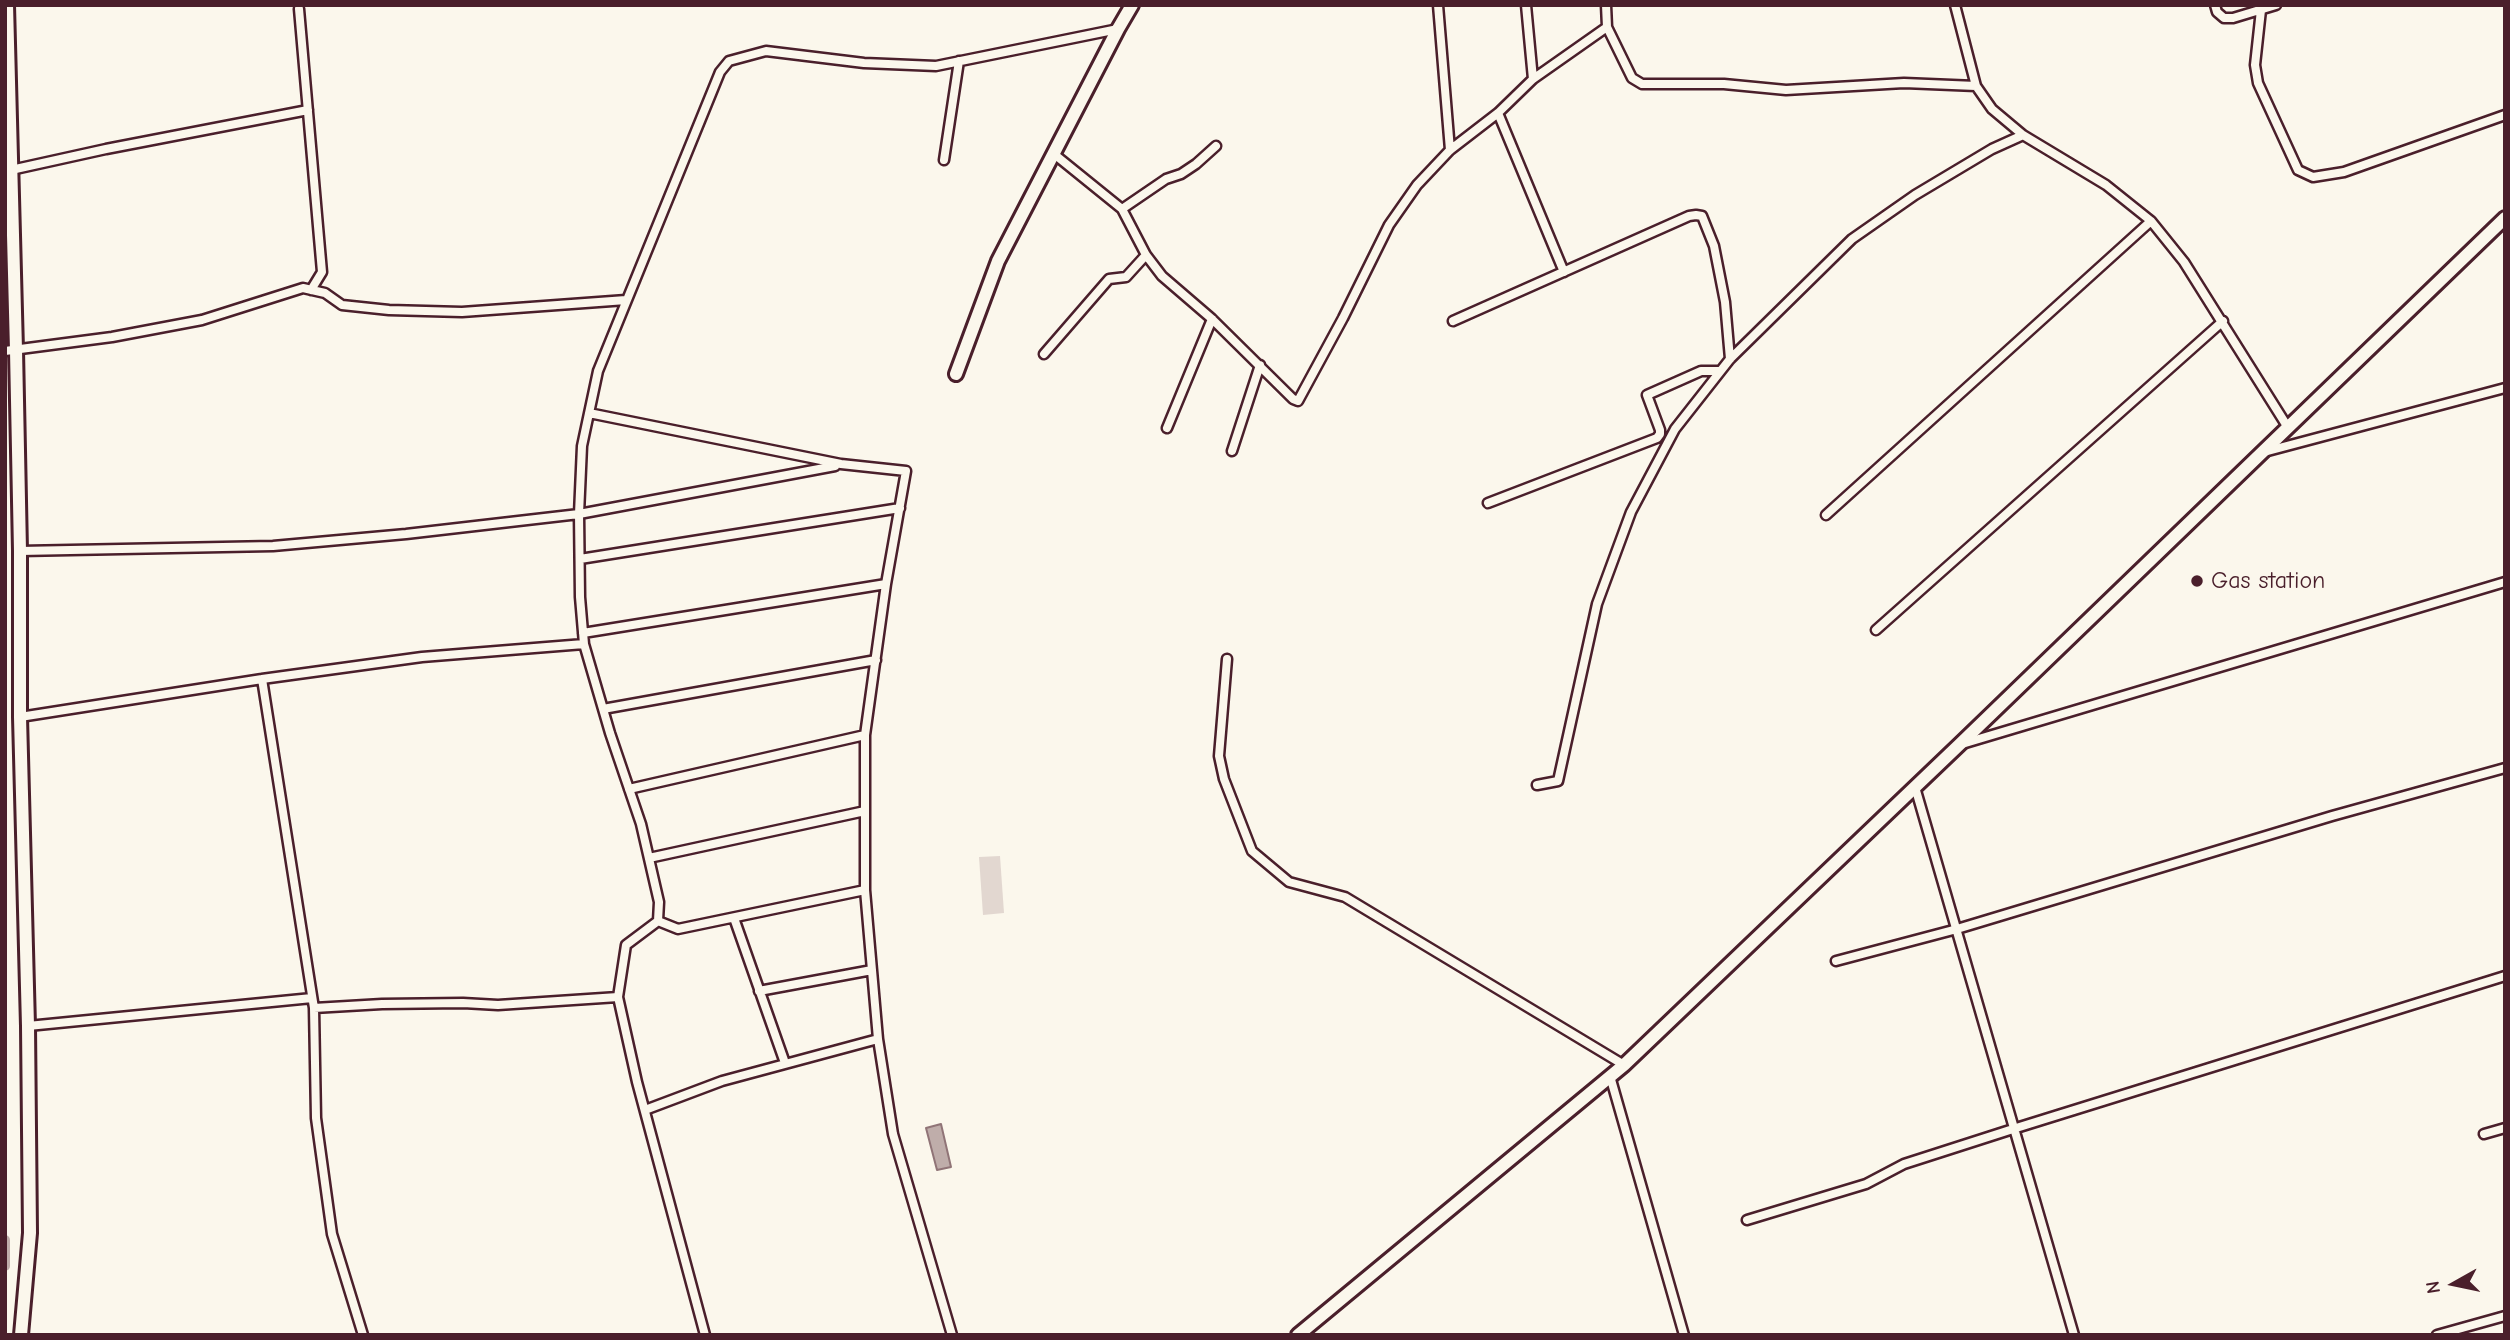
<!DOCTYPE html>
<style>
body{margin:0}
#map{position:relative;width:2510px;height:1340px;overflow:hidden;background:#fbf7ec;font-family:"Comic Neue",sans-serif}
canvas{display:block}
.frame{position:absolute;inset:0;border:7px solid #4a1f2b;pointer-events:none}
.north{position:absolute;left:2419px;top:1249px;width:70px;height:70px;-webkit-text-stroke:5px #fbf7ec;paint-order:stroke;rotate:261deg;font-size:19px;font-weight:700;line-height:28px;text-align:center;color:#4a1f2b}
.north::after{content:'';display:block;margin:auto;width:24px;height:32px;background:#4a1f2b;clip-path:polygon(50% 0,100% 100%,50% 72%,0 100%)}
</style>
<div id="map">
<canvas width="2510" height="1340"></canvas>
<div class="frame"></div>
<div class="north">N</div>
</div>
<script>
const ctx = document.querySelector('canvas').getContext('2d');
ctx.lineJoin = 'round';
function fill(path, color) {
  ctx.fillStyle = color;
  ctx.fill(path, 'evenodd');
}
function shape(rows) {
  const path = new Path2D();
  for (const r of rows) {
    path.moveTo(r[0], r[1]);
    for (let i = 2; i < r.length; i += 2) path.lineTo(r[i], r[i + 1]);
  }
  return path;
}
function strokePath(path, color, width, dash) {
  ctx.strokeStyle = color;
  ctx.lineWidth = width;
  ctx.lineCap = dash ? 'butt' : 'round';
  ctx.setLineDash(dash || []);
  ctx.stroke(path);
}
function drawText(font, color, halo, rows, align = 'center') {
  ctx.font = font + ' "Comic Neue",sans-serif';
  ctx.lineWidth = 5;
  ctx.setLineDash([]);
  ctx.textBaseline = 'middle';
  ctx.strokeStyle = halo;
  ctx.fillStyle = color;
  for (const [text, x, y, turn = 0] of rows) {
    ctx.save();
    ctx.translate(x, y);
    ctx.rotate((+turn || 0) * Math.PI / 180);
    ctx.textAlign = isNaN(turn) ? turn : align;
    if (halo) ctx.strokeText(text, 0, 0);
    ctx.fillText(text, 0, 0);
    ctx.restore();
  }
}
fill(shape([
 [1000,856,1004,913,983,915,979,857]
]), '#e2d7d0');
const water = shape([
 [941,1124,951,1167,937,1170,926,1128,941,1124]
]);
fill(water, '#bfadaa');
strokePath(water, '#907477', 2);
strokePath(shape([
 [5,1240,5,1266]
]), '#bfadaa', 10);
const street = shape([
 [1438,5,1450,150],
 [1526,5,1533,79],
 [1606,5,1607,27,1632,78,1642,84,1724,84,1786,90,1904,83,1976,86],
 [1955,5,1976,86,1992,109,2023,135,2106,185,2151,221,2184,262,2287,426],
 [2215,5,2217,12,2224,18,2233,18,2276,5],
 [299,9,322,272,311,290],
 [2261,10,2255,65,2258,83,2298,170,2313,177,2344,172,2505,115],
 [1498,113,1564,272],
 [1054,154,1122,209,1146,255,1162,276,1212,319,1293,399,1298,401,1343,318,1389,225,1417,185,1450,150,1498,113,1533,79,1607,27],
 [944,160,959,61],
 [11,170,106,149,308,110],
 [1122,209,1166,179,1181,174,1196,164,1216,146],
 [1453,321,1689,216,1696,215,1702,216,1714,246,1725,302,1730,359],
 [5,351,112,337,202,320,303,288,325,293,342,305,389,310,462,312,626,300],
 [1044,354,1109,279,1126,277,1146,255],
 [589,413,841,464,906,471,886,584,865,735,865,890,878,1039,893,1134,952,1335],
 [1167,428,1212,319],
 [1232,451,1260,365],
 [2264,452,2505,388],
 [1488,503,1657,438,1660,434,1660,430,1647,395,1701,371,1720,371],
 [1826,515,2151,221],
 [20,551,273,546,406,534,579,514,835,466],
 [580,559,900,508],
 [1876,630,2223,321],
 [583,633,886,584],
 [1227,659,1219,756,1224,779,1252,851,1289,882,1345,897,1624,1065],
 [262,679,314,1008,316,1118,332,1234,363,1335],
 [603,709,876,660],
 [20,717,262,679,422,657,584,644],
 [1962,744,2505,582],
 [1537,785,1558,781,1597,604,1631,512,1675,429,1730,359,1852,239,1915,195,1992,149,2023,135],
 [1915,787,2074,1335],
 [629,789,865,735],
 [649,858,865,811],
 [734,918,785,1063],
 [658,921,678,929,865,890],
 [1836,961,1957,929,2332,816,2505,768],
 [759,991,872,970],
 [314,1008,382,1004,463,1003,498,1005,618,997],
 [28,1026,312,998],
 [1610,1076,1684,1335],
 [645,1110,722,1081,878,1039],
 [2484,1134,2505,1128],
 [1747,1220,1866,1184,1904,1164,2013,1129,2505,976],
 [705,1335,637,1082,618,997,626,945,658,921,659,902,641,824,610,733,584,644,580,597,579,514,582,446,598,371,720,72,729,61,766,51,864,63,936,66,1118,29],
 [2437,1335,2505,1316]
]);
const secondary = shape([
 [7,5,16,350,20,551,20,717,28,1026,30,1233,21,1335],
 [956,374,998,261,1118,29,1132,5],
 [1298,1335,1624,1065,1959,745,2505,218]
]);
strokePath(street, '#4a1f2b', 13);
strokePath(secondary, '#4a1f2b', 18);
strokePath(street, '#fbf7ec', 8);
strokePath(secondary, '#fbf7ec', 12);
for (const [x, y, r, color] of [
 [2197,581,7,"#4a1f2b"]
]) {
  const dot = new Path2D();
  dot.arc(x, y, r, 0, 2 * Math.PI);
  ctx.fillStyle = color;
  ctx.fill(dot);
  strokePath(dot, '#fbf7ec', 2.5);
}
drawText('24px', '#4a1f2b', '#fbf7ec', [
 ["Gas station",2211,581]
], 'left');
</script>
